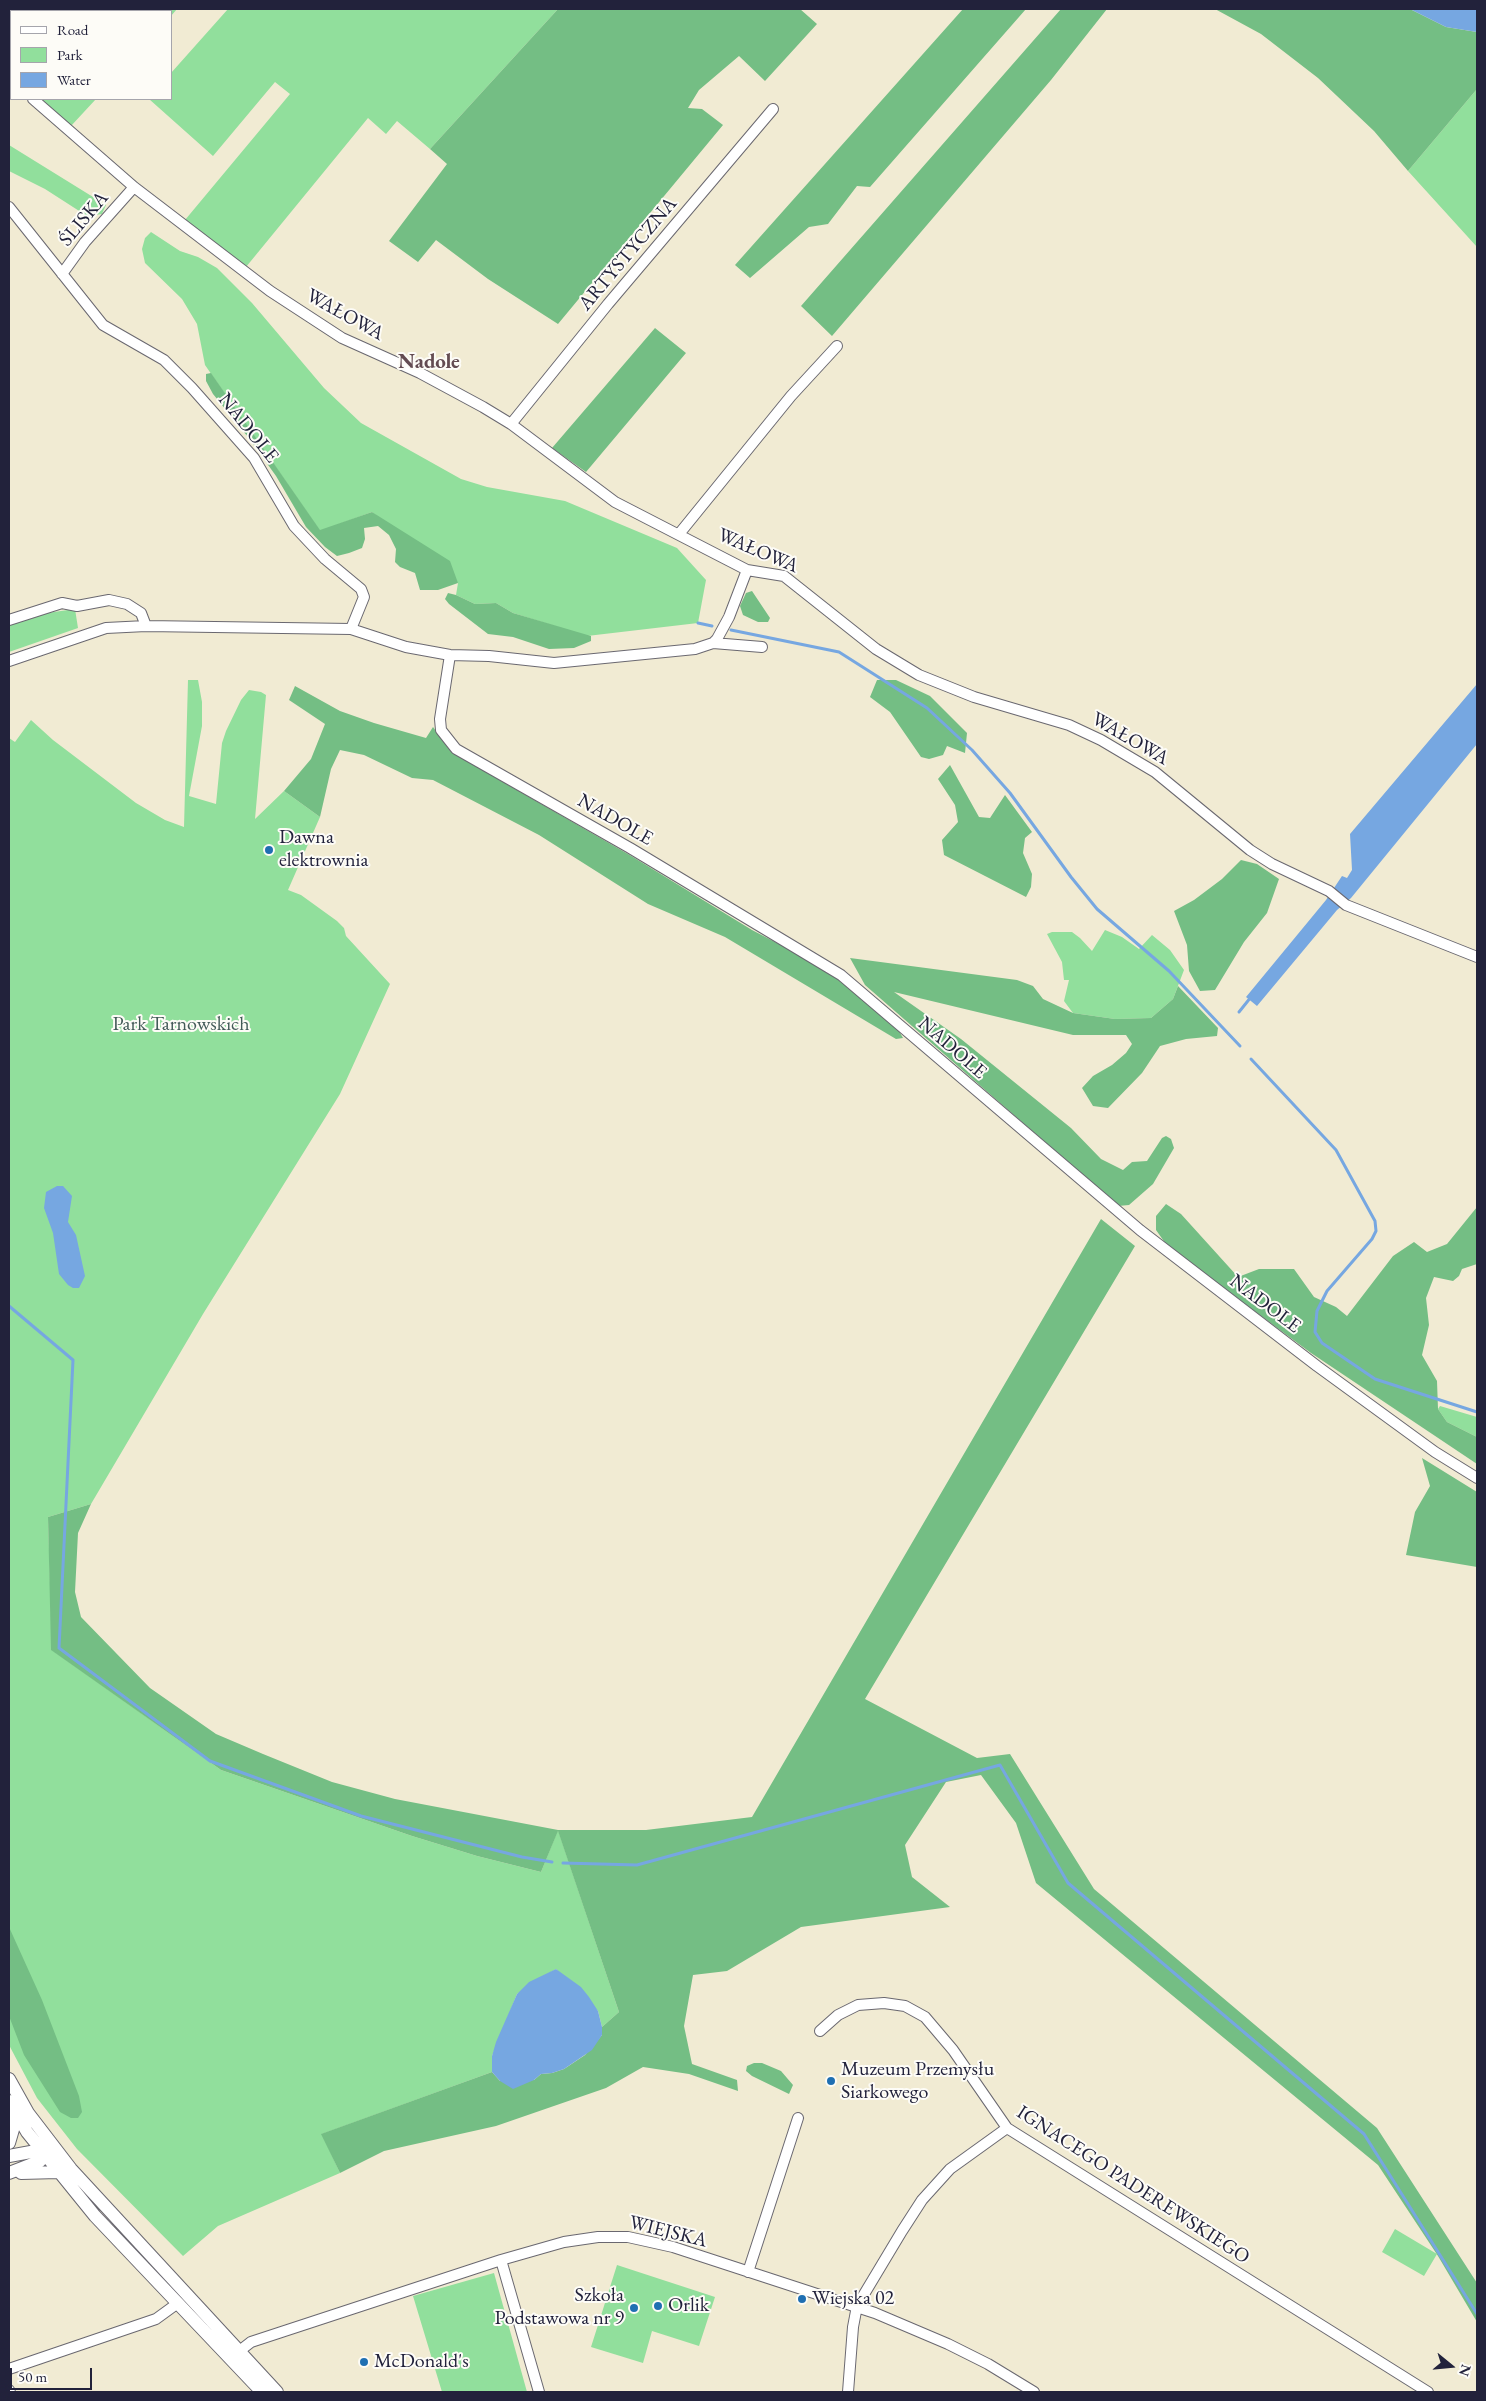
<!DOCTYPE html>
<meta charset="utf-8">
<style>
body{margin:0}
#map{position:relative;width:1486px;height:2401px;overflow:hidden;background:#f1ebd3;font-family:"EB Garamond",serif}
canvas{display:block}
.frame{position:absolute;inset:0;border:10px solid #22223b;pointer-events:none}
.legend{position:absolute;left:10px;top:10px;width:162px;height:90px;box-sizing:border-box;background:#fdfcf7;border:1px solid #a5a5ac;margin:0;padding:6px 9px;list-style:none;font-size:15px;color:#22223b}
.legend li{display:flex;align-items:center;gap:10px;height:25px}
.legend b{width:25px;border:1px solid #a5a5ac}
.north{position:absolute;left:1426px;top:2341px;width:50px;height:50px;-webkit-text-stroke:4px #fdfcf7;paint-order:stroke;rotate:107deg;font-size:14px;font-weight:700;line-height:20px;text-align:center;color:#22223b}
.north::after{content:'';display:block;margin:auto;width:18px;height:22px;background:#22223b;clip-path:polygon(50% 0,100% 100%,50% 72%,0 100%)}
.scale{position:absolute;left:10px;top:2368px;width:82px;height:22px;box-sizing:border-box;border:2px solid #22223b;border-top:0;padding-left:6px;font-size:15px;line-height:18px;white-space:nowrap;color:#22223b;-webkit-text-stroke:4px #fdfcf7;paint-order:stroke}
</style>
<div id="map">
<canvas width="1486" height="2401"></canvas>
<div class="frame"></div>
<ul class="legend">
<li><b style="height:6px;background:#fff"></b>Road</li>
<li><b style="height:14px;background:#91df9c"></b>Park</li>
<li><b style="height:14px;background:#76a7e1"></b>Water</li>
</ul>
<div class="north">N</div>
<div class="scale">50 m</div>
</div>
<script>
const ctx = document.querySelector('canvas').getContext('2d');
ctx.lineJoin = 'round';
function fill(path, color) {
  ctx.fillStyle = color;
  ctx.fill(path, 'evenodd');
}
function shape(rows) {
  const path = new Path2D();
  for (const r of rows) {
    path.moveTo(r[0], r[1]);
    for (let i = 2; i < r.length; i += 2) path.lineTo(r[i], r[i + 1]);
  }
  return path;
}
function strokePath(path, color, width, dash) {
  ctx.strokeStyle = color;
  ctx.lineWidth = width;
  ctx.lineCap = dash ? 'butt' : 'round';
  ctx.setLineDash(dash || []);
  ctx.stroke(path);
}
function drawText(font, color, halo, rows, align = 'center') {
  ctx.font = font + ' "EB Garamond",serif';
  ctx.lineWidth = 4;
  ctx.setLineDash([]);
  ctx.textBaseline = 'middle';
  ctx.strokeStyle = halo;
  ctx.fillStyle = color;
  for (const [text, x, y, turn = 0] of rows) {
    ctx.save();
    ctx.translate(x, y);
    ctx.rotate((+turn || 0) * Math.PI / 180);
    ctx.textAlign = isNaN(turn) ? turn : align;
    if (halo) ctx.strokeText(text, 0, 0);
    ctx.fillText(text, 0, 0);
    ctx.restore();
  }
}
fill(shape([
 [9,9,177,9,171,16,171,11,11,11,11,73,9,71],
 [228,9,558,9,430,149,397,121,386,134,368,118,246,267,185,220,290,94,275,82,213,156,149,99,171,99,171,73],
 [1477,89,1477,247,1408,171],
 [40,99,96,99,71,126],
 [9,145,106,205,102,214,87,216,45,189,9,171],
 [151,232,180,251,198,257,217,268,252,303,324,388,361,423,461,479,487,487,565,501,677,548,706,580,698,623,587,636,513,613,496,603,475,604,456,595,458,583,372,512,320,531,205,365,197,324,182,299,145,263,142,249,145,238],
 [75,609,78,628,9,652,9,623,19,617],
 [188,680,198,680,202,702,202,726,189,796,216,804,222,743,226,731,241,700,249,690,261,692,266,695,255,819,284,791,320,817,288,890,301,895,337,921,344,928,346,936,390,984,340,1094,203,1314,91,1504,48,1517,52,1650,221,1770,412,1836,477,1856,541,1872,558,1830,619,2012,602,2027,598,2011,556,1969,543,1977,517,1994,492,2056,492,2072,322,2134,340,2173,218,2226,183,2256,77,2149,37,2098,9,2045,9,738,15,742,31,720,53,740,136,803,165,820,184,827],
 [1105,930,1122,937,1139,949,1152,935,1170,950,1184,970,1173,999,1151,1018,1115,1019,1073,1013,1064,1001,1069,980,1064,980,1062,962,1047,934,1052,932,1072,932,1080,938,1092,951],
 [1440,1406,1477,1417,1477,1437,1447,1422,1438,1409],
 [1395,2229,1437,2254,1424,2276,1382,2252],
 [617,2265,715,2297,699,2346,652,2331,643,2363,591,2347],
 [494,2273,527,2392,442,2392,413,2296]
]), '#91df9c');
fill(shape([
 [558,9,800,9,817,24,765,81,739,56,699,90,688,108,702,109,723,125,558,324,488,279,436,240,418,262,389,241,447,164,430,149],
 [963,9,1026,9,870,187,857,186,828,224,809,227,750,278,735,265],
 [1061,9,1107,9,1051,80,832,336,801,306],
 [1215,9,1410,9,1446,27,1477,32,1477,89,1408,171,1374,131,1318,78,1261,34],
 [655,328,686,353,586,472,552,448],
 [211,373,320,530,372,512,450,561,458,583,438,590,420,590,415,573,400,567,395,562,396,549,389,535,378,526,364,528,365,539,362,548,349,553,337,556,325,547,306,527,276,476,248,437,213,394,206,381,206,374],
 [752,591,770,618,768,622,758,622,743,615,740,606,746,593],
 [448,593,456,595,475,604,496,603,513,613,591,636,591,641,574,648,549,649,513,637,488,634,449,604,445,599],
 [877,680,896,680,930,696,967,733,965,753,947,746,943,755,929,759,921,757,890,712,870,697],
 [295,686,340,711,374,723,426,738,433,727,449,749,477,767,628,854,752,930,823,967,840,979,899,1031,903,1038,896,1039,725,937,648,904,539,835,433,780,412,778,364,755,340,750,331,769,320,817,284,791,311,759,325,724,289,700],
 [950,765,979,817,990,818,1005,795,1032,832,1025,838,1023,853,1032,874,1031,887,1026,897,944,855,942,840,958,822,955,805,938,779],
 [1241,860,1257,864,1279,879,1267,913,1244,942,1215,990,1200,991,1189,971,1187,945,1174,911,1194,900,1222,879],
 [850,958,1017,980,1033,986,1043,999,1073,1013,1115,1019,1151,1018,1173,999,1178,986,1218,1028,1217,1036,1186,1039,1160,1046,1142,1073,1108,1108,1093,1106,1082,1088,1093,1076,1112,1065,1126,1053,1132,1044,1126,1035,1073,1035,894,992,961,1039,1071,1128,1101,1159,1123,1170,1132,1162,1147,1161,1162,1138,1166,1136,1171,1139,1174,1148,1153,1184,1129,1205,1118,1206,865,985],
 [1166,1204,1181,1214,1238,1277,1259,1269,1294,1269,1314,1297,1336,1307,1347,1316,1393,1256,1414,1242,1427,1252,1447,1244,1477,1207,1477,1264,1462,1269,1459,1276,1453,1281,1434,1277,1426,1298,1429,1325,1422,1355,1437,1381,1438,1409,1447,1422,1477,1437,1477,1464,1311,1353,1168,1247,1156,1230,1156,1216],
 [1101,1219,1135,1246,865,1699,977,1758,1010,1754,1094,1889,1377,2128,1477,2283,1477,2322,1438,2256,1378,2165,1036,1883,1016,1823,981,1775,946,1782,905,1845,912,1877,950,1907,801,1927,727,1971,693,1975,684,2026,692,2064,737,2080,738,2091,689,2074,643,2067,606,2088,496,2126,384,2151,340,2173,321,2134,492,2072,500,2081,534,2080,541,2074,552,2073,564,2069,585,2055,602,2035,602,2027,619,2012,558,1831,541,1872,477,1856,412,1836,221,1770,51,1650,48,1517,91,1504,78,1533,75,1592,81,1617,150,1688,216,1734,263,1754,332,1782,395,1799,558,1830,646,1830,752,1817],
 [1422,1458,1477,1492,1477,1567,1406,1555,1415,1512,1430,1486],
 [9,1927,42,2000,79,2096,82,2112,78,2118,71,2118,60,2112,24,2055,9,2016],
 [754,2063,762,2063,781,2071,793,2085,789,2094,752,2076,746,2071,747,2066]
]), '#74be84');
fill(shape([
 [1410,9,1477,9,1477,32,1446,27],
 [1477,684,1477,744,1351,898,1337,910,1257,1006,1246,997,1326,900,1342,876,1347,878,1352,870,1350,834],
 [57,1186,63,1186,72,1196,68,1222,76,1235,85,1276,79,1288,73,1288,68,1285,59,1274,53,1233,44,1208,46,1192],
 [556,1969,581,1987,589,1997,598,2011,602,2027,602,2035,592,2050,564,2069,552,2073,541,2074,534,2080,513,2089,500,2081,492,2072,492,2056,496,2042,517,1994,529,1982]
]), '#76a7e1');
strokePath(shape([
 [698,623,712,626],
 [731,630,839,652,927,708,972,750,1010,793,1071,877,1097,909,1169,971,1240,1046],
 [1239,1012,1251,997],
 [1251,1059,1336,1150,1375,1221,1376,1231,1372,1239,1327,1291,1317,1311,1315,1332,1322,1343,1375,1379,1477,1412],
 [9,1306,73,1360,59,1648,210,1761,361,1816,522,1857,552,1862],
 [563,1863,637,1865,1000,1765,1068,1883,1364,2134,1477,2314]
]), '#76a7e1', 3);
const minor = shape([
 [9,78,11,80],
 [33,99,134,187,270,291,342,338,420,373,483,407,511,424,615,502,747,570,784,576,876,649,919,675,974,697,1069,725,1101,740,1155,772,1250,850,1272,864,1329,891,1346,905,1477,957],
 [9,207,103,325,164,360,192,388,254,458,294,526,325,559,361,589,364,597,351,629],
 [62,274,85,242,134,187],
 [511,424,608,304,773,109],
 [679,534,791,396,837,346],
 [9,620,62,603,77,606,109,600,127,604,141,613,146,626],
 [713,643,762,647],
 [450,655,440,719,441,730,456,749,630,848,841,975,1140,1230,1317,1366,1435,1452,1477,1478],
 [9,661,106,628,146,626,351,629,406,647,450,655,489,656,554,663,695,649,713,643,717,639,729,617,747,570],
 [820,2031,838,2015,858,2005,884,2003,905,2006,925,2017,953,2050,1007,2128,1428,2392],
 [501,2260,539,2392],
 [748,2272,798,2118],
 [233,2356,251,2342,501,2260,564,2242,598,2237,628,2237,673,2247,875,2313,948,2344,988,2364,1034,2392],
 [9,2369,156,2319,178,2303],
 [9,2390,10,2392],
 [848,2392,853,2327,857,2306,902,2231,922,2200,950,2169,1007,2128]
]);
const tertiary = shape([
 [9,2079,28,2113,71,2169,277,2392],
 [9,2101,27,2132,95,2216,262,2392],
 [9,2112,14,2126,9,2143],
 [9,2156,47,2149],
 [9,2173,40,2161,51,2149],
 [21,2173,58,2172]
]);
strokePath(minor, '#6a6870', 12);
strokePath(tertiary, '#6a6870', 14);
strokePath(minor, '#fff', 10);
strokePath(tertiary, '#fff', 12);
for (const [x, y, r, color] of [
 [269,850,5,"#1f6fb2"],
 [831,2081,5,"#1f6fb2"],
 [802,2299,5,"#1f6fb2"],
 [658,2306,5,"#1f6fb2"],
 [634,2308,5,"#1f6fb2"],
 [364,2362,5,"#1f6fb2"]
]) {
  const dot = new Path2D();
  dot.arc(x, y, r, 0, 2 * Math.PI);
  ctx.fillStyle = color;
  ctx.fill(dot);
  strokePath(dot, '#fdfcf7', 2);
}
drawText('20px', '#22223b', '#fdfcf7', [
 ["ŚLISKA",84,219,-50],
 ["ARTYSTYCZNA",628,254,-50],
 ["WAŁOWA",345,315,29],
 ["NADOLE",248,428,51],
 ["WAŁOWA",758,551,23],
 ["WAŁOWA",1130,739,30],
 ["NADOLE",615,820,30],
 ["NADOLE",952,1048,41],
 ["NADOLE",1265,1304,37],
 ["IGNACEGO PADEREWSKIEGO",1133,2185,33],
 ["WIEJSKA",668,2232,14]
]);
drawText('20px', '#22223b', '#fdfcf7', [
 ["Dawna",279,838],
 ["elektrownia",279,861],
 ["Muzeum Przemysłu",841,2070],
 ["Siarkowego",841,2093],
 ["Szkoła",624,2296,"right"],
 ["Podstawowa nr 9",624,2319,"right"],
 ["Wiejska 02",812,2299],
 ["Orlik",668,2306],
 ["McDonald's",374,2362]
], 'left');
drawText('20px', '#435b58', '#fdfcf7', [
 ["Park Tarnowskich",181,1025]
]);
drawText('bold 21px', '#644c52', '#fdfcf7', [
 ["Nadole",429,362]
]);
</script>
